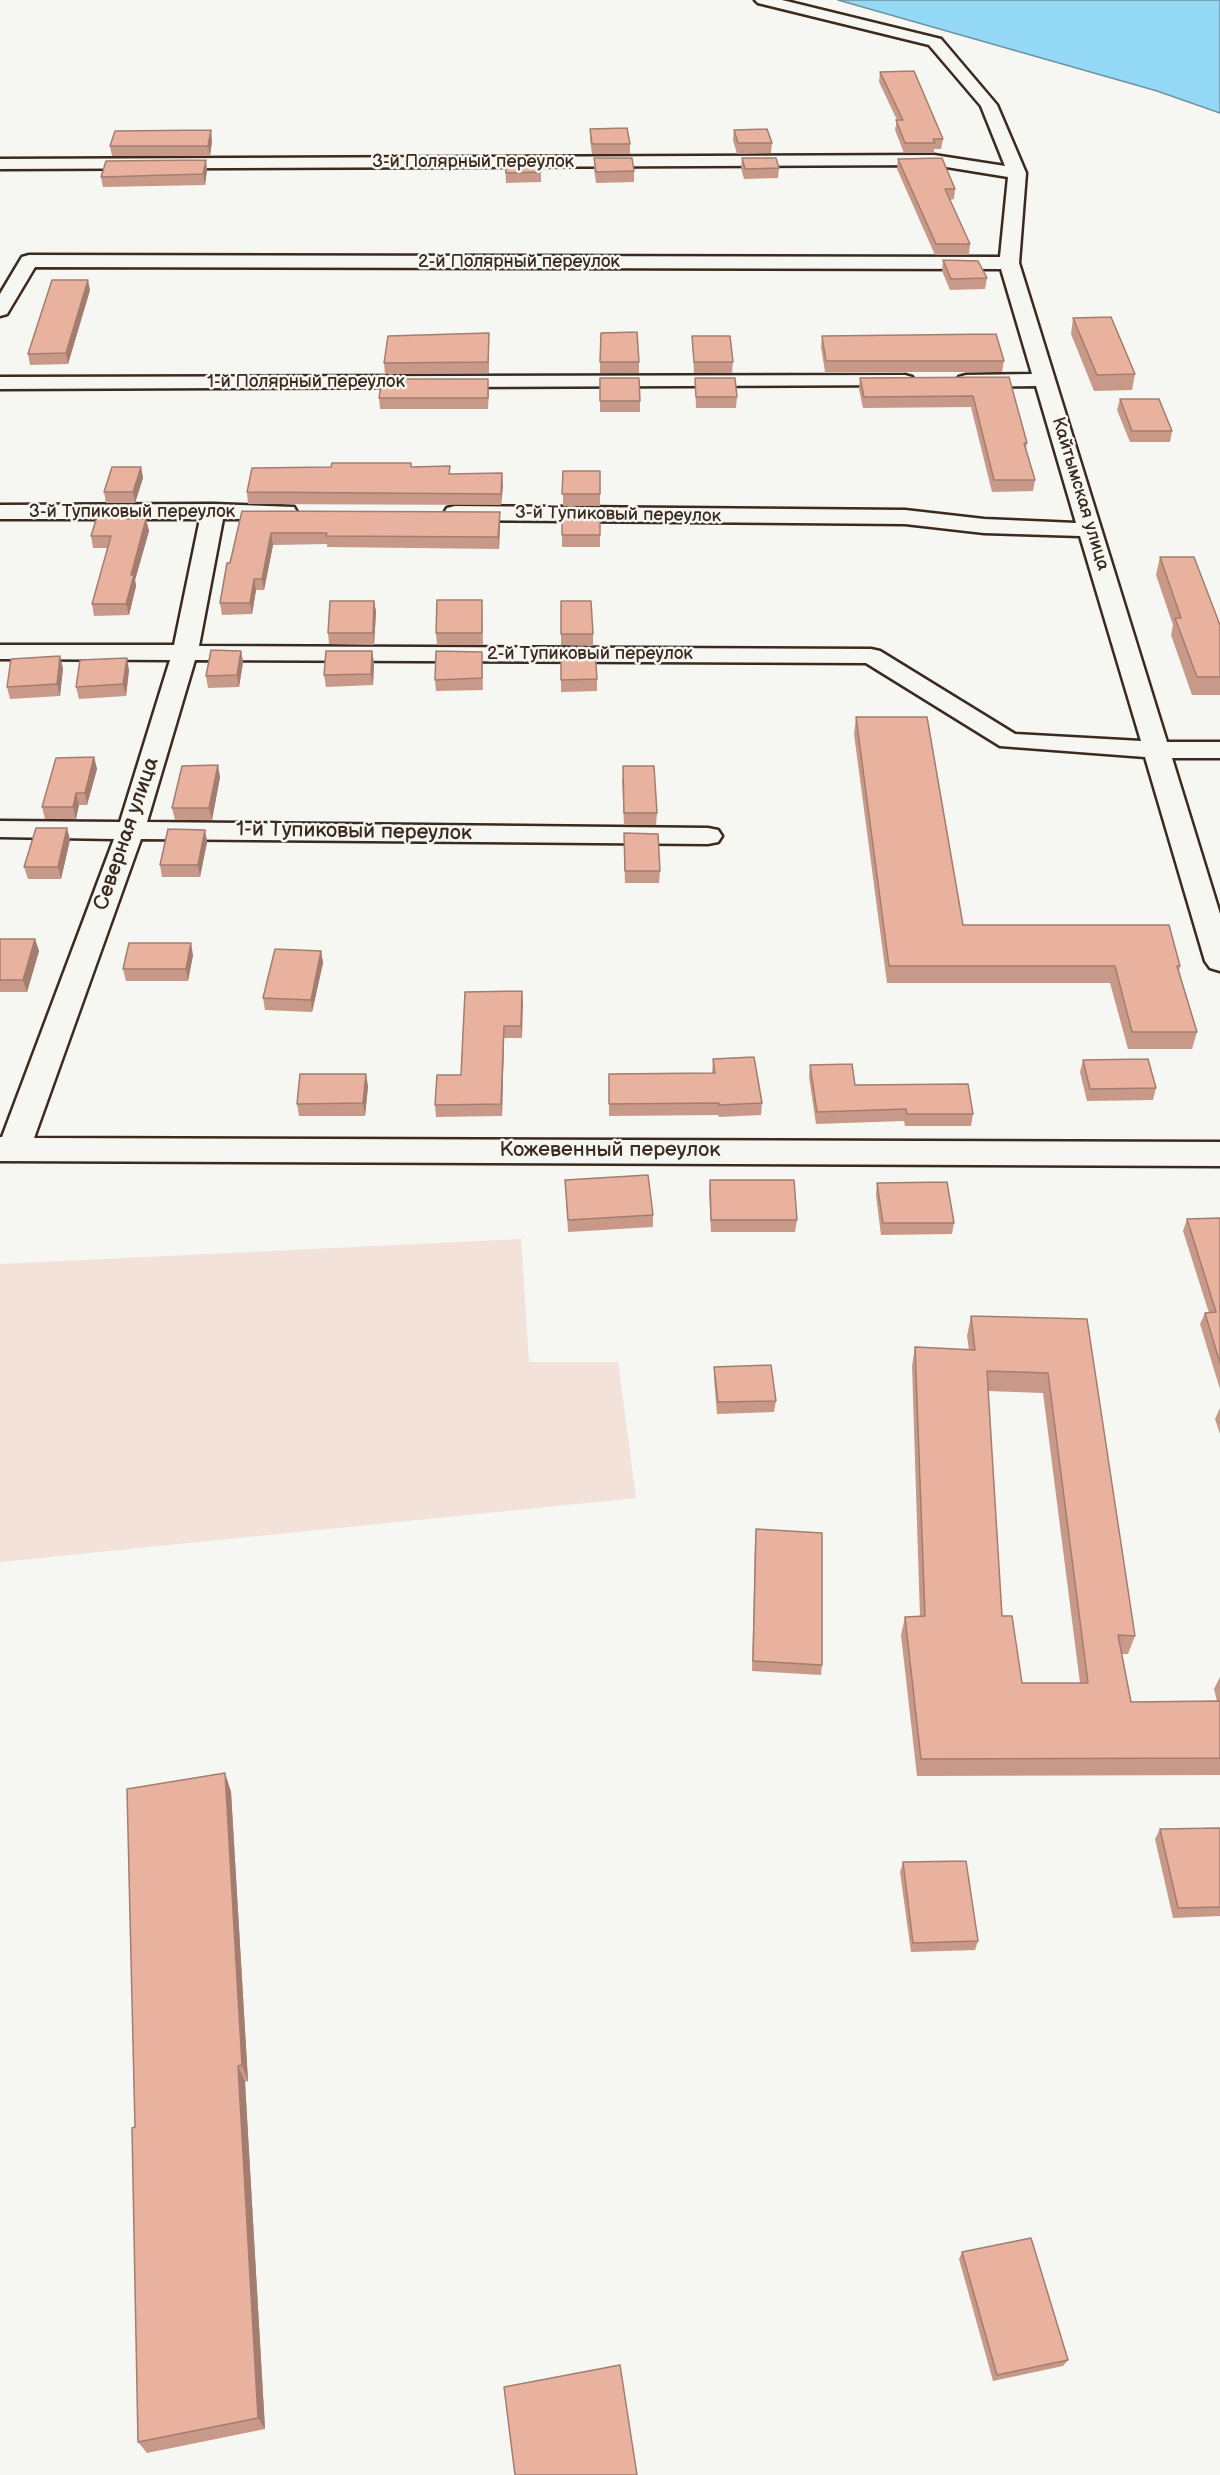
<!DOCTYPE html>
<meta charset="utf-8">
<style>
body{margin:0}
canvas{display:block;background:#f6f6f2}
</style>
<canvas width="1220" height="2475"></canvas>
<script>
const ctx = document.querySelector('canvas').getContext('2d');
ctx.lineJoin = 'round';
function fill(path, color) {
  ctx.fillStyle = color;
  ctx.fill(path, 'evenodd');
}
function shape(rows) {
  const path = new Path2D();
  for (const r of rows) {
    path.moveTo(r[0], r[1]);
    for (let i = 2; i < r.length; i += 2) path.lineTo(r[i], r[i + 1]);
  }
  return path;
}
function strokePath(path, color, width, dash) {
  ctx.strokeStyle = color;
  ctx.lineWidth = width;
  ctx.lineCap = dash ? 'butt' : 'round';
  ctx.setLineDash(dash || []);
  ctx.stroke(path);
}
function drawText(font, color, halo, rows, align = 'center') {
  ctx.font = font + ' "Balsamiq Sans",sans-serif';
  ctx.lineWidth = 5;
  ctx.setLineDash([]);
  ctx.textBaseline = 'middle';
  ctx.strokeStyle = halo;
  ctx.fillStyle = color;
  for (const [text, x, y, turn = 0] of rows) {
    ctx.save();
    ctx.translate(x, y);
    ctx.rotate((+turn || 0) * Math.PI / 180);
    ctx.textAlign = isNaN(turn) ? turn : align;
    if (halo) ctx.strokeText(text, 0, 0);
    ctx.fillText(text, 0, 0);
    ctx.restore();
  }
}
fill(shape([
 [521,1239,529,1362,618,1362,636,1498,0,1562,0,1264]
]), '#f2e2d9');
const water = shape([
 [838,0,1220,0,1220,113,1157,91,838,0]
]);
fill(water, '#93d8f5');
strokePath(water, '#70929f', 1.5);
const minor = shape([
 [755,0,782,0,941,39,997,105,1026,173,1019,263,1167,742,1220,742,1220,758,1172,758,1220,914,1220,971,1210,968,1205,961,1145,757,1000,746,866,663,195,660,147,822,708,828,718,830,722,836,718,842,708,844,141,839,34,1138,1220,1142,1220,1166,0,1161,0,1137,2,1137,114,839,0,837,0,821,120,822,170,660,0,659,0,645,174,645,200,519,0,519,0,505,213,504,294,507,297,512,294,517,286,519,223,519,199,646,871,649,880,651,1015,734,1141,741,1080,536,984,533,905,524,455,520,447,518,444,513,447,508,455,506,905,510,984,519,1076,523,1036,386,966,387,959,385,956,381,959,377,966,375,1032,374,1001,269,35,267,7,314,0,316,0,294,22,257,29,255,1000,257,1008,177,934,165,0,169,0,159,934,155,1005,166,981,106,929,45,758,3,755,0],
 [905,375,912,377,915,381,912,385,0,389,0,377,905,375]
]);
strokePath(minor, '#3b2a1e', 5);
fill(minor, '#f6f6f2');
fill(shape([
 [880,72,943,139,941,149,934,149,934,153,904,153,895,130,897,120,879,82],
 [590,129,630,144,630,154,592,154,590,139],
 [734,130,772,143,771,153,737,154,733,140],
 [212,141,210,156,112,156,110,146],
 [594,158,634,171,634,182,596,183,594,169],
 [742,158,779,168,778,178,744,179,741,168],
 [505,159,541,172,541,182,506,183],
 [898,159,955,189,954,199,950,200,970,244,969,255,935,255,897,169],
 [207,170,205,185,103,187,101,177],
 [943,260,987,278,985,289,950,290,942,271],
 [90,290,68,364,30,365,28,354],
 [1073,318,1135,374,1132,390,1094,391,1071,334],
 [692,336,733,362,732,373,694,373],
 [822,336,1004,361,1002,372,825,372,821,347],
 [489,344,489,373,385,374,384,363],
 [600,362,639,362,639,373,600,373],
 [1009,377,1027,443,1026,449,1035,480,1033,491,992,492,971,407,863,408,859,389,860,378],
 [600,378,640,401,640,412,600,412],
 [695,378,737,397,736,408,696,408],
 [489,390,488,409,380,409,379,398],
 [1120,399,1172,431,1170,442,1130,442,1117,410],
 [141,467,143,478,135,503,106,503,104,492],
 [412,467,450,474,503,485,501,505,248,504,247,492],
 [563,471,600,471,600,506,563,506],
 [242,511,500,524,499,549,327,547,327,544,273,545,264,590,256,590,252,614,222,615,220,603],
 [562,513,600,513,600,547,562,547],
 [129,519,146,519,149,531,135,580,136,586,129,615,94,616,92,604,108,548,93,548,91,536],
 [1160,557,1220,625,1220,695,1192,695,1171,635,1173,625,1156,575],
 [482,600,483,645,437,645,436,633],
 [374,601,376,612,374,645,329,644,328,633],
 [561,601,593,634,593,646,561,645],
 [241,651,243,662,239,687,208,688,206,676],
 [372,651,374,663,373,685,326,687,324,675],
 [482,652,483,690,436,691,435,680],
 [63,668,60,696,10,699,7,687],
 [129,670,126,696,79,699,76,687],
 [597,679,597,691,561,692,561,680],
 [856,717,963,925,1180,966,1179,971,1197,1032,1192,1049,1128,1049,1110,983,887,983,854,734],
 [94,757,97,769,87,805,79,805,76,819,45,819,42,807],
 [220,777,212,820,175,820,172,808],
 [622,778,657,813,656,825,624,825],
 [67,828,70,840,61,879,28,879,24,867],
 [205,830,207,842,200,877,162,877,160,865],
 [624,846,660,871,659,883,625,883],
 [0,939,35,939,39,951,27,992,0,992],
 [321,951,323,963,312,1012,265,1010,263,998],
 [193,955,188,981,126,981,123,969],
 [522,991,522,1038,504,1038,502,1116,436,1117,435,1105,461,1075],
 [713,1059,762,1103,761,1115,719,1117,718,1115,609,1116,609,1074,712,1073],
 [1083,1060,1156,1088,1153,1100,1087,1101,1080,1072],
 [810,1065,855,1085,973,1114,971,1126,905,1126,904,1121,816,1124,809,1077],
 [368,1086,365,1116,299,1116,297,1104],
 [565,1180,653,1215,653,1227,568,1232],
 [710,1180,797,1220,795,1232,711,1232,709,1191],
 [877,1183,954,1223,952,1234,881,1235,876,1195],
 [1220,1218,1220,1389,1200,1324,1205,1313,1209,1313,1183,1231,1187,1219],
 [971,1316,1087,1319,1135,1636,1128,1654,1121,1654,1131,1702,1217,1701,1214,1689,1220,1677,1220,1775,917,1776,901,1635,905,1617,920,1617,912,1366,915,1347,969,1350,967,1336],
 [988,1391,1043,1393,1080,1683,1022,1683,1002,1616],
 [714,1367,776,1401,774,1412,717,1414,714,1378],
 [1220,1408,1220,1434,1215,1419],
 [756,1529,822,1665,821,1675,752,1671,755,1540],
 [225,1773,231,1792,248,2081,245,2082,265,2429,147,2453,138,2442,135,2127],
 [1220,1828,1220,1916,1173,1918,1155,1839,1160,1829],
 [903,1862,978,1941,975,1950,911,1952,900,1872],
 [962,2252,1068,2360,1063,2366,993,2381,959,2259]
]), '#c89989');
fill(shape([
 [211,130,212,141,210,156,208,146],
 [206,160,207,170,205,185,203,174],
 [88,280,90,290,68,364,66,353],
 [141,467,143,478,135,503,133,492],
 [502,473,503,485,501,505,501,494],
 [128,510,130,522,125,519],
 [500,512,500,524,499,549,498,537],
 [146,519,149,531,135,580,136,586,129,615,126,604,131,575],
 [271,533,273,545,264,590,262,579],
 [254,579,256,590,252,614,250,603],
 [374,601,376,612,374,645,373,633],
 [241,651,243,662,239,687,237,675],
 [372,651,374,663,373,685,371,674],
 [60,656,63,668,60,696,57,684],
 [127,658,129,670,126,696,123,684],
 [94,757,97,769,87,805,85,793],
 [218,765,220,777,212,820,209,808],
 [76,793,79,805,76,819,73,807],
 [67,828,70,840,61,879,58,867],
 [205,830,207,842,200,877,198,865],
 [35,939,39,951,27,992,23,980],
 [191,943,193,955,188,981,186,969],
 [321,951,323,963,312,1012,311,1000],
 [522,991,523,1003,522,1038,521,1026],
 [504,1026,504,1038,502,1116,501,1104],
 [366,1074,368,1086,365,1116,363,1103],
 [225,1773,231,1792,248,2081,242,2065],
 [238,2066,245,2082,265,2429,258,2418]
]), '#a37d6f');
const building = shape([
 [914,71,943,139,933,139,935,143,905,143,896,120,903,120,880,72,914,71],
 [627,128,630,144,592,144,590,129,627,128],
 [767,129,772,143,738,143,734,130,767,129],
 [211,130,208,146,110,146,115,131,211,130],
 [594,158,632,158,634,171,596,172,594,158],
 [742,158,776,158,779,168,745,169,742,158],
 [942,158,955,189,945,189,970,244,936,244,898,159,942,158],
 [505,159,539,159,541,172,506,173,505,159],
 [206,160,203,174,101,177,106,161,206,160],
 [943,260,978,261,987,278,951,279,943,260],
 [52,280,88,280,66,353,28,354,52,280],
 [1111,317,1135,374,1097,375,1073,318,1111,317],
 [637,332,639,362,600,362,601,333,637,332],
 [489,333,488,362,384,363,388,336,489,333],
 [996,334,1004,361,826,361,822,336,996,334],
 [692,336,730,336,733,362,694,362,692,336],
 [1009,377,1027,443,1024,443,1035,480,994,480,973,396,864,397,860,378,1009,377],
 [600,378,639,378,640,401,600,401,600,378],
 [695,378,735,378,737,397,696,397,695,378],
 [382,379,488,379,488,398,379,398,382,379],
 [1120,399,1159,399,1172,431,1132,431,1120,399],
 [332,463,411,463,411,467,450,466,449,474,502,473,501,494,247,492,252,468,331,467,332,463],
 [112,467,141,467,133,492,104,492,112,467],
 [563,471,600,471,600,494,562,494,563,471],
 [99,510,128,510,125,519,146,519,131,575,134,575,126,604,92,604,111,536,91,536,99,510],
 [242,511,500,512,498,537,326,536,327,533,271,533,262,579,254,579,250,603,220,603,227,563,230,563,242,511],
 [562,513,600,513,600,535,562,535,562,513],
 [1160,557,1194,557,1220,625,1220,677,1197,677,1175,618,1181,618,1160,557],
 [437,600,482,600,482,633,436,633,437,600],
 [330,601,374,601,373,633,328,633,330,601],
 [561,601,591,601,593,634,561,634,561,601],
 [211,650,241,651,237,675,206,676,211,650],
 [326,651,372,651,371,674,324,675,326,651],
 [436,651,482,652,482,678,435,680,436,651],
 [561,652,595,652,597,679,561,680,561,652],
 [60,656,57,684,7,687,11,659,60,656],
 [127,658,123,684,76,687,80,660,127,658],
 [856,717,927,717,963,925,1169,925,1180,966,1177,966,1197,1032,1132,1032,1115,966,889,966,856,717],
 [94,757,85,793,76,793,73,807,42,807,56,758,94,757],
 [218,765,209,808,172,808,182,766,218,765],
 [623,766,654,766,657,813,624,813,623,766],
 [36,828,67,828,58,867,24,867,36,828],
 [168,829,205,830,198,865,160,865,168,829],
 [624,833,658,834,660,871,625,871,624,833],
 [0,939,35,939,23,980,0,980,0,939],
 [129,943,191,943,186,969,123,969,129,943],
 [275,949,321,951,311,1000,263,998,275,949],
 [522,991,521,1026,504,1026,501,1104,435,1105,437,1075,461,1075,465,992,522,991],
 [754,1057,762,1103,719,1105,719,1103,609,1104,609,1074,715,1073,713,1059,754,1057],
 [1148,1059,1156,1088,1090,1089,1083,1060,1148,1059],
 [852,1064,855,1085,968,1084,973,1114,907,1114,906,1109,817,1112,810,1065,852,1064],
 [300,1074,366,1074,363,1103,297,1104,300,1074],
 [648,1175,653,1215,568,1220,565,1180,648,1175],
 [710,1180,794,1180,797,1220,711,1220,710,1180],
 [947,1182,954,1223,883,1223,877,1183,947,1182],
 [1220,1218,1220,1363,1205,1313,1216,1312,1187,1219,1220,1218],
 [971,1316,1087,1319,1135,1636,1118,1635,1131,1702,1220,1701,1220,1758,921,1759,905,1617,925,1616,915,1347,975,1350,971,1316],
 [987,1371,1048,1373,1088,1683,1022,1683,1012,1616,1002,1616,987,1371],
 [771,1365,776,1401,718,1402,714,1367,771,1365],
 [756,1529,822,1533,822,1665,753,1661,756,1529],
 [225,1773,242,2065,238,2066,258,2418,138,2442,132,2128,135,2127,127,1789,225,1773],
 [1220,1828,1220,1907,1178,1908,1160,1829,1220,1828],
 [966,1861,978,1941,913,1943,903,1862,966,1861],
 [1031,2238,1068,2360,997,2375,962,2252,1031,2238],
 [620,2365,637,2475,515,2475,504,2387,620,2365]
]);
fill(building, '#e9b29f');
strokePath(building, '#a37d6f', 1.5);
drawText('18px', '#3b2a1e', '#f6f6f2', [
 ["3-й Полярный переулок",473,162],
 ["2-й Полярный переулок",519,262],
 ["1-й Полярный переулок",306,382],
 ["Кайтымская улица",1080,494,73],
 ["3-й Тупиковый переулок",132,512],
 ["3-й Тупиковый переулок",618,515,1],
 ["2-й Тупиковый переулок",590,654]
]);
drawText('21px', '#3b2a1e', '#f6f6f2', [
 ["1-й Тупиковый переулок",354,832,1],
 ["Северная улица",127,834,-71],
 ["Кожевенный переулок",610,1151]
]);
</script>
